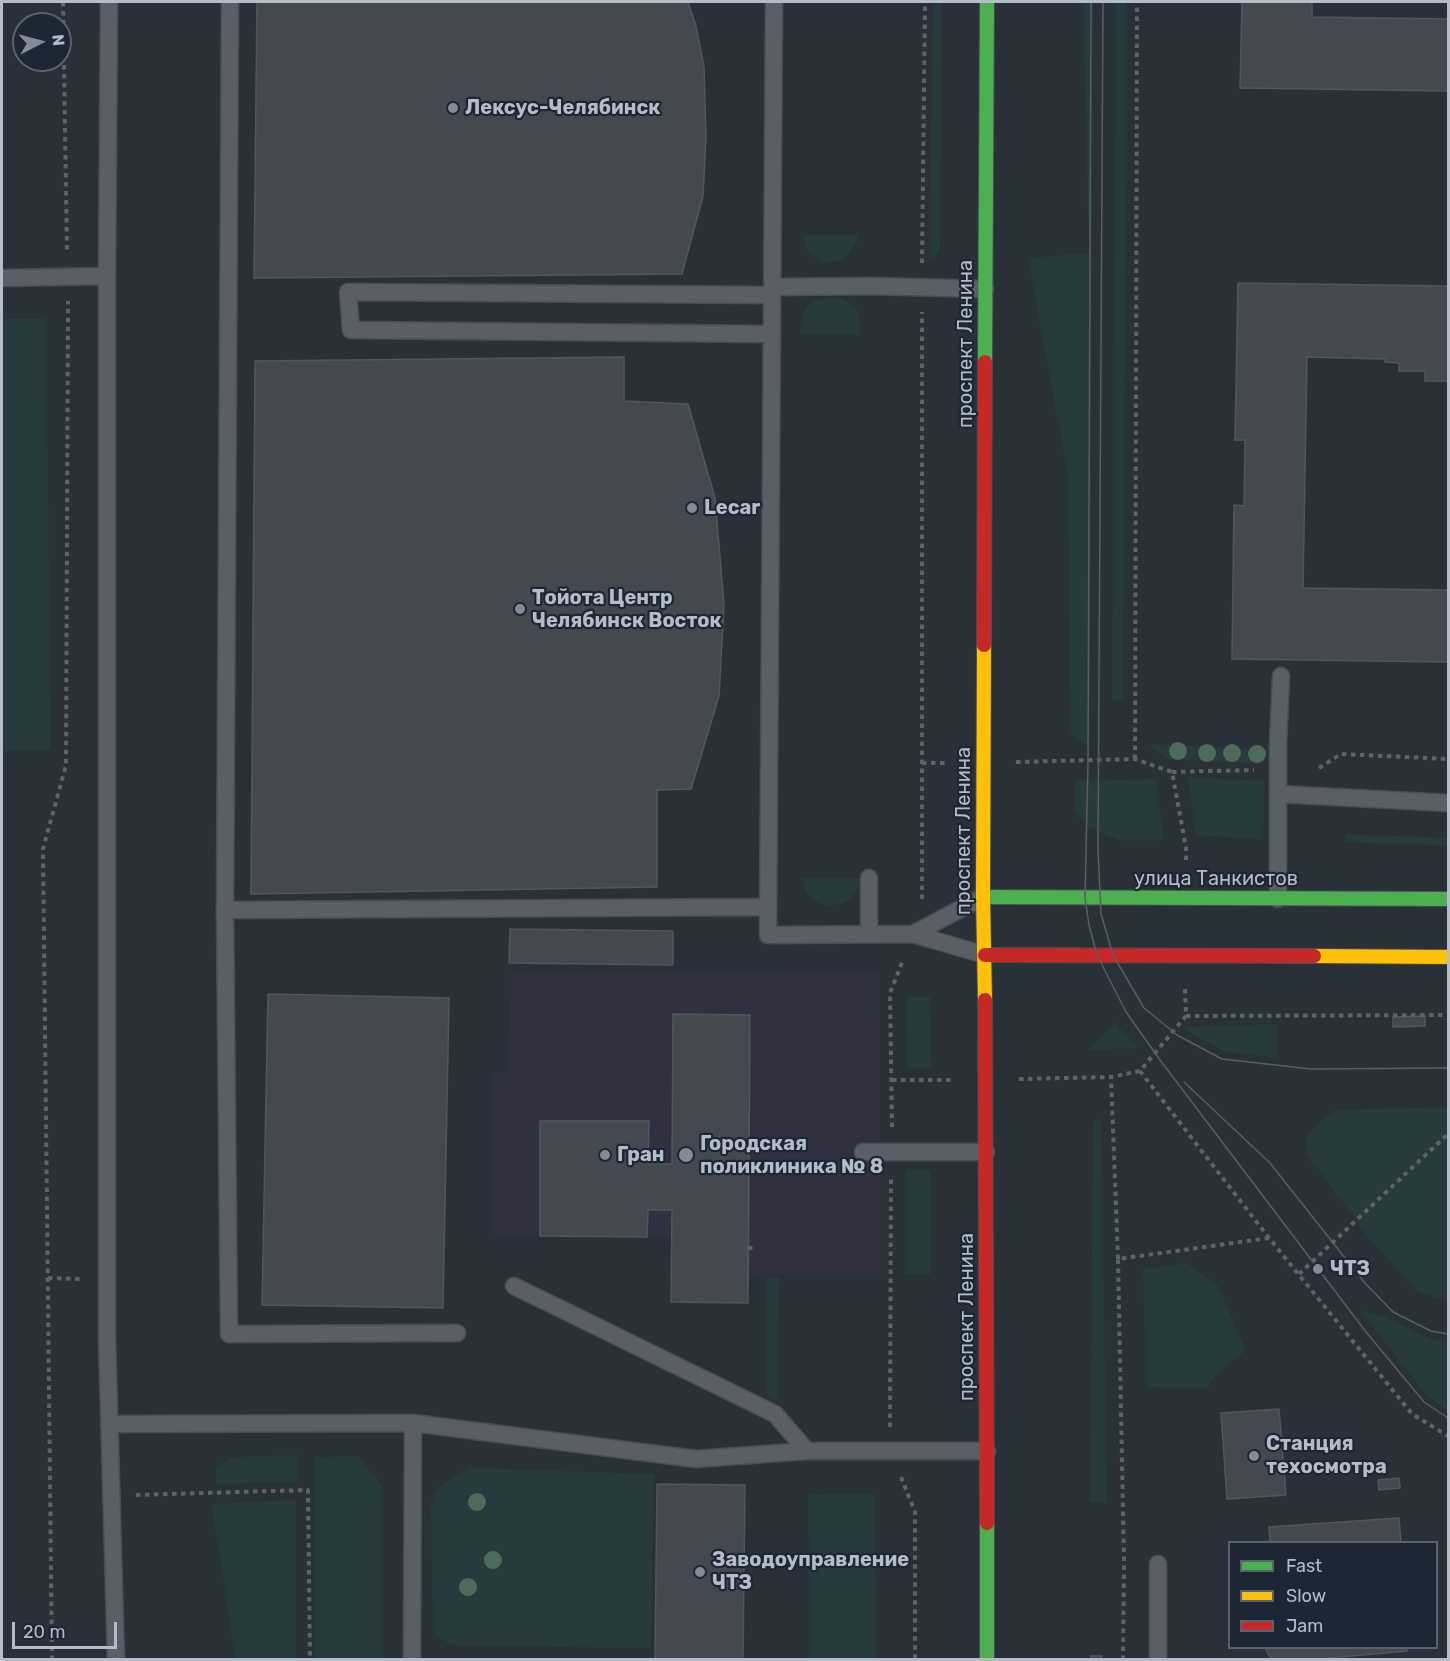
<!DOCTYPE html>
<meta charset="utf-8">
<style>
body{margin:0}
#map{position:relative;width:1450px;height:1661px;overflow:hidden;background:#2a3038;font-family:Rubik,sans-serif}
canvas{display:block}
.frame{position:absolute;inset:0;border:3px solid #b4bcc9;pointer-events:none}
.legend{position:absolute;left:1228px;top:1541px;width:210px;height:108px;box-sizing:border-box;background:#1d2633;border:2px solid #59626f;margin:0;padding:8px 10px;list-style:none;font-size:18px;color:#b4bcc9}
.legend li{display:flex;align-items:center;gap:12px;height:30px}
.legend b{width:30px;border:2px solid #59626f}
.north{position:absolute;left:12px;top:12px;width:60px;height:60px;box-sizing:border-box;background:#1d2633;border:2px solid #59626f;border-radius:50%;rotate:84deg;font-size:16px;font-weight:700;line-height:24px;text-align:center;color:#b4bcc9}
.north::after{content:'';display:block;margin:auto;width:21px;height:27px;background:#848b96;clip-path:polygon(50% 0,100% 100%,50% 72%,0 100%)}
.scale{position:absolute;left:12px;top:1622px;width:105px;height:27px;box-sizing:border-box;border:3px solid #b4bcc9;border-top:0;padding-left:8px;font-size:18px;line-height:21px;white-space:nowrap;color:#b4bcc9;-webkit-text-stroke:4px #1d2633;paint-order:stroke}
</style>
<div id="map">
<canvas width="1450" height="1661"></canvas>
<div class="frame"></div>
<ul class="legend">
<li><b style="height:8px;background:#4caf50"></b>Fast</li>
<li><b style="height:8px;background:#ffc107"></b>Slow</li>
<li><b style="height:8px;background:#c62828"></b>Jam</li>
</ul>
<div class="north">N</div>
<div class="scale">20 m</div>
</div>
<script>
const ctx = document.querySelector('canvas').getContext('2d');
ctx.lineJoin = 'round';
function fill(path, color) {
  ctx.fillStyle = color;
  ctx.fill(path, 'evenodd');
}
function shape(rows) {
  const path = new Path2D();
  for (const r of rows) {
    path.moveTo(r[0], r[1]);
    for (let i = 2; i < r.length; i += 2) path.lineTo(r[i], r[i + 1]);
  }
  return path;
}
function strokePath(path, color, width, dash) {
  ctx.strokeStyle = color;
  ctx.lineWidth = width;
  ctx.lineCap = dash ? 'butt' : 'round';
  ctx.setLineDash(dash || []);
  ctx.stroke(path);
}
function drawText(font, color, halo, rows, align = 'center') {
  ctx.font = font + ' Rubik,sans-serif';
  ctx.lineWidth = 4.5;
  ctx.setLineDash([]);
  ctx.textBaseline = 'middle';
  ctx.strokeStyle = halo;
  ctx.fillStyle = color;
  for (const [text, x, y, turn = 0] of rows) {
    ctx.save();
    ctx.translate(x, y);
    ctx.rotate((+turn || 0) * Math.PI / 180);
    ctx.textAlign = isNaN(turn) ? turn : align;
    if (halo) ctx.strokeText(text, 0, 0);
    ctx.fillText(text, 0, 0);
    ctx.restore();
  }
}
fill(shape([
 [879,971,881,1273,749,1274,748,1303,671,1302,671,1237,492,1236,492,1073,508,1073,511,974]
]), '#31303e');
fill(shape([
 [933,2,942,2,940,249,936,256,929,260],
 [1083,2,1093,2,1090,746,1078,741,1070,730,1068,476,1028,258,1089,253],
 [1116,2,1127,2,1123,700,1112,701],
 [802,235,859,235,849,255,835,262,827,262,813,256,807,250],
 [829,297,841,298,851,303,859,314,861,335,800,334,802,318,806,308,815,300],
 [2,319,46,319,51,750,2,751],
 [1151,744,1268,750,1266,757,1258,764,1168,759,1152,748],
 [1188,777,1265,781,1263,840,1196,835],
 [1156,778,1164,840,1122,841,1085,826,1075,809,1075,783,1085,779,1123,780],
 [1345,834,1448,838,1448,846,1345,842],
 [802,878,861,878,859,887,849,900,840,904,830,906,819,903,810,897,805,889],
 [906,997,930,997,931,1067,907,1068],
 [1115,1023,1139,1048,1088,1050,1088,1049],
 [1277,1024,1277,1058,1225,1052,1181,1027],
 [1448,1107,1448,1301,1418,1292,1369,1238,1307,1154,1306,1138,1319,1122,1335,1110],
 [1101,1118,1107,1504,1090,1502,1093,1122],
 [906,1169,931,1170,931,1274,905,1274],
 [1187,1263,1218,1286,1246,1351,1224,1366,1206,1388,1146,1387,1143,1269],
 [779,1277,777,1401,767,1397,767,1278],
 [1360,1310,1385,1316,1427,1338,1448,1344,1448,1411,1428,1397],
 [297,1455,298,1481,216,1484,216,1467,231,1457],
 [358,1456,383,1488,382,1659,315,1659,315,1457],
 [469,1468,654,1474,651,1648,461,1646,448,1643,433,1633,431,1504,437,1489],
 [875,1494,876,1659,810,1659,808,1495],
 [296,1500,296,1659,236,1659,211,1504]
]), '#273a3e');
const building = shape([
 [257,2,688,2,696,26,704,67,706,137,703,196,682,274,254,278,257,2],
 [1242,2,1312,2,1312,17,1448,19,1448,91,1240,88,1242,2],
 [1238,283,1448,286,1448,381,1425,381,1425,371,1399,371,1399,363,1385,362,1385,359,1307,357,1303,588,1448,590,1448,662,1232,659,1234,505,1244,506,1245,440,1235,440,1238,283],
 [624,357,624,401,688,404,715,498,724,605,719,696,691,789,657,790,657,887,251,894,255,361,624,357],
 [510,929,673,931,673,965,509,963,510,929],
 [268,994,449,998,443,1308,262,1305,268,994],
 [673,1014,750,1015,748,1303,671,1302,672,1210,648,1210,647,1237,540,1236,540,1121,649,1121,648,1164,672,1164,673,1014],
 [1425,1016,1425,1026,1393,1027,1393,1017,1425,1016],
 [1279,1409,1286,1495,1227,1499,1221,1413,1279,1409],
 [1399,1478,1400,1488,1379,1490,1378,1480,1399,1478],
 [657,1484,745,1485,743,1660,591,1660,655,1659,657,1484],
 [1399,1518,1401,1542,1270,1542,1269,1527,1399,1518],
 [1265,1648,1407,1648,1407,1651,1309,1660,1274,1660,1270,1657,1265,1648],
 [1091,1656,1102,1656,1102,1660,1091,1660,1091,1656]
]);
fill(building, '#444950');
strokePath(building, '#52575f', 1.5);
const lane = shape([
 [109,2,107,276,107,1338,116,1660],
 [230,2,225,910,768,907],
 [774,2,768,935,913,934,985,955],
 [2,278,107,276],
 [772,287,872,286,985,289],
 [772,295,348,292,351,330,772,334],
 [1279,794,1448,803],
 [869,878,869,934],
 [1278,899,1278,744,1281,676],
 [225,910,229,1334,457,1333],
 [913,934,983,897],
 [863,1152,986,1152],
 [514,1286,775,1414,807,1451],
 [109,1424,413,1423],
 [1158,1564,1158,1660],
 [412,1660,413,1423,696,1459,807,1451,987,1451]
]);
const fast = shape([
 [985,362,987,2],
 [983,897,1448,899],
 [987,1523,987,1660]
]);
const slow = shape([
 [984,645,983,897,985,1000],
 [1314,956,1448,957]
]);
const jam = shape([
 [984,645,985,362],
 [985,955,1314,956],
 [985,1000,987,1523]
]);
strokePath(lane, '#484c53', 19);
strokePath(fast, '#484c53', 16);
strokePath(slow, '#484c53', 16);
strokePath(jam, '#484c53', 16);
strokePath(shape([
 [63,2,67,252],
 [922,263,925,2],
 [1135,759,1137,2],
 [1016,762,1135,759,1172,772,1186,848,1186,864],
 [922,763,949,763],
 [1319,768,1341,754,1448,759],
 [1172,772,1254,770],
 [922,899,922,312],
 [1186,1016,1448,1015],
 [1140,1071,1269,1238,1412,1414,1448,1436],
 [1019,1079,1111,1077],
 [892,1080,951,1080],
 [892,1127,890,993,903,960],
 [748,1248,755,1248],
 [1118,1259,1111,1077,1140,1071,1155,1053,1186,1016,1185,988],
 [1299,1274,1448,1134],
 [48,1278,83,1279],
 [890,1427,891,1176],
 [901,1477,915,1512,915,1660],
 [136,1495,308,1490,310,1660],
 [52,1660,43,849,66,765,68,301],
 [1123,1660,1124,1561,1118,1259,1269,1238]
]), '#5d636a', 4, [4.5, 4.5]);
strokePath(lane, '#5a5e66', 16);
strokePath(fast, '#4caf50', 14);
strokePath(slow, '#ffc107', 14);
strokePath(jam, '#c62828', 14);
strokePath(shape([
 [1091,2,1088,761,1085,898,1089,925,1097,955,1126,1012,1160,1060,1366,1332,1424,1402,1448,1418],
 [1103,2,1098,849,1101,914,1113,955,1144,1008,1177,1035,1222,1059,1311,1069,1448,1068],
 [1184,1082,1270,1163,1364,1282,1393,1312,1431,1331,1448,1334]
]), '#595d64', 1.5);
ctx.fillStyle = '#4e6a5a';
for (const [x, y] of [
 [1178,751],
 [1207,753],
 [1232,753],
 [1257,754],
 [477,1502],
 [493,1560],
 [468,1587]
]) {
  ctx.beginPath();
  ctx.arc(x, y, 9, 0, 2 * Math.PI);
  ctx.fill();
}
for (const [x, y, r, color] of [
 [453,108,6,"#848b96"],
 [692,508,6,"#848b96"],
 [520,609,6,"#848b96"],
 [605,1155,6,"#848b96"],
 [686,1155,8,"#848b96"],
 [1318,1269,6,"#848b96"],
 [1254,1456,6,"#848b96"],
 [700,1572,6,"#848b96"]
]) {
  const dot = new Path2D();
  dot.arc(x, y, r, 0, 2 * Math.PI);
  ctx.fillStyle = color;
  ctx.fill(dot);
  strokePath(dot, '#1d2633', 2);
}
drawText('bold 20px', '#b4bcc9', '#1d2633', [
 ["Лексус-Челябинск",465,108],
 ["Lecar",704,508],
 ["Тойота Центр",532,598],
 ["Челябинск Восток",532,621],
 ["Городская",700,1144],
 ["поликлиника № 8",700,1167],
 ["Гран",617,1155],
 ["ЧТЗ",1330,1269],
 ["Станция",1266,1444],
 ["техосмотра",1266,1467],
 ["Заводоуправление",712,1560],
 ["ЧТЗ",712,1583]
], 'left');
drawText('20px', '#b4bcc9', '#1d2633', [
 ["проспект Ленина",966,344,-90],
 ["проспект Ленина",964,831,-90],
 ["улица Танкистов",1216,879],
 ["проспект Ленина",967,1317,-90]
]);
</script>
